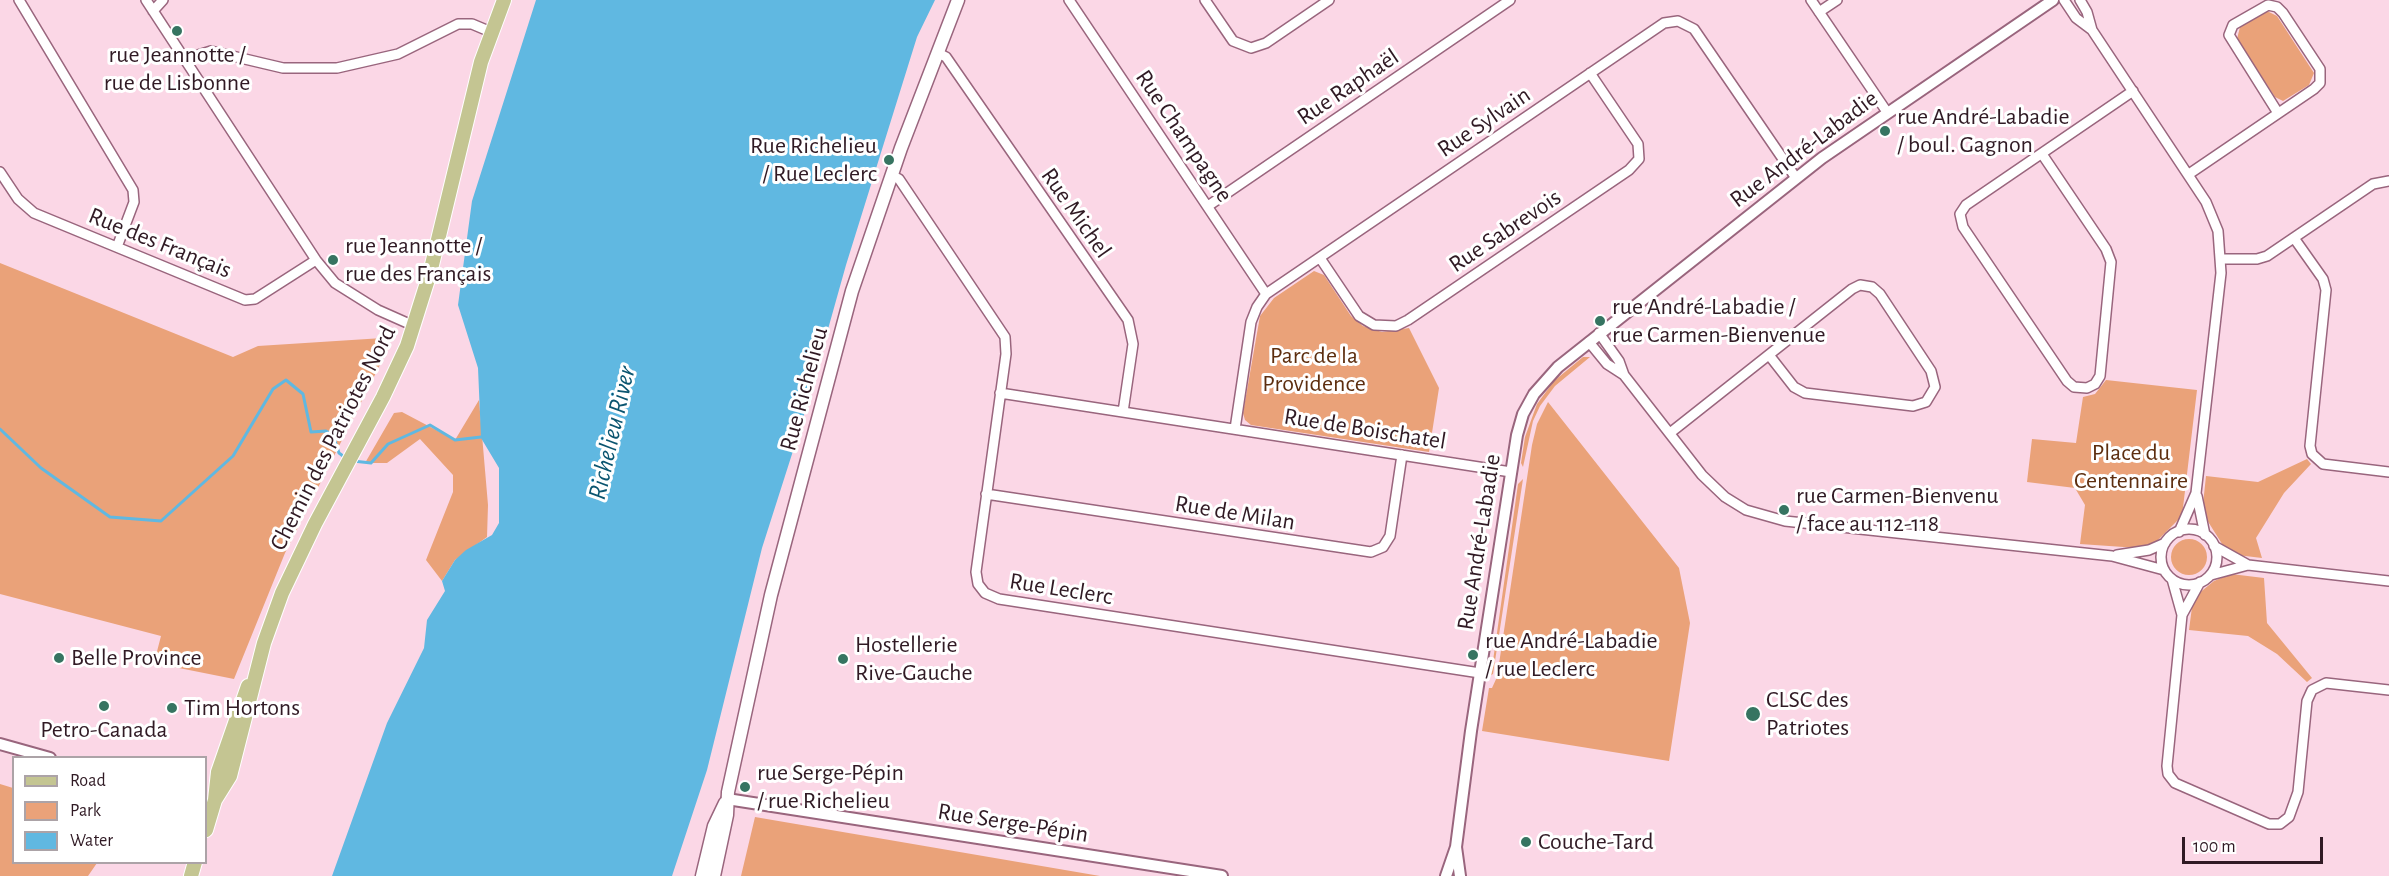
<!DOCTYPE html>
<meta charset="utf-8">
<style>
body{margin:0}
#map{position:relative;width:2389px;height:876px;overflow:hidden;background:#fbd7e6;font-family:"Alegreya Sans",sans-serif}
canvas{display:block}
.legend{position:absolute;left:12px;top:756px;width:195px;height:108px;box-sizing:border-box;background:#fff;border:2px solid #aca3a7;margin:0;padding:8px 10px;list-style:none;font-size:18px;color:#301a24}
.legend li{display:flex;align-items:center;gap:12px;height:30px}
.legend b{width:30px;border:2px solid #aca3a7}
.scale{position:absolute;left:2182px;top:837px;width:141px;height:27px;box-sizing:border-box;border:3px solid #301a24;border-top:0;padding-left:8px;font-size:18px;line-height:21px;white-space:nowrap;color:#301a24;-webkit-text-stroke:4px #fff;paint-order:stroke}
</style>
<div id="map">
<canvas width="2389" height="876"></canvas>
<ul class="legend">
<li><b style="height:8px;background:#c4c592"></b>Road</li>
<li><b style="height:16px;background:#eaa279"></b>Park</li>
<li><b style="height:16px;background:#60b8e1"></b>Water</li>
</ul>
<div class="scale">100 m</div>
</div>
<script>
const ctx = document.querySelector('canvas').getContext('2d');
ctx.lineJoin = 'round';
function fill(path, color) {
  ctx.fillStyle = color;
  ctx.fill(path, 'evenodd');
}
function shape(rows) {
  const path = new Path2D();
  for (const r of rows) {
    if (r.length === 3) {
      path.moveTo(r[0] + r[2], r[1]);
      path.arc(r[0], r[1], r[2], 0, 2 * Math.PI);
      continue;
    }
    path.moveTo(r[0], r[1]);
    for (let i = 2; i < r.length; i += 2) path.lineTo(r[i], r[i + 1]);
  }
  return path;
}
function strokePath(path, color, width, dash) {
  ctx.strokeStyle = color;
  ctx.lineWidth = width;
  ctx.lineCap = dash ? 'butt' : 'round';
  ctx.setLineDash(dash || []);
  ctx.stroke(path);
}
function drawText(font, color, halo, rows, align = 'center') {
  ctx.font = font + ' "Alegreya Sans",sans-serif';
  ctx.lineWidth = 6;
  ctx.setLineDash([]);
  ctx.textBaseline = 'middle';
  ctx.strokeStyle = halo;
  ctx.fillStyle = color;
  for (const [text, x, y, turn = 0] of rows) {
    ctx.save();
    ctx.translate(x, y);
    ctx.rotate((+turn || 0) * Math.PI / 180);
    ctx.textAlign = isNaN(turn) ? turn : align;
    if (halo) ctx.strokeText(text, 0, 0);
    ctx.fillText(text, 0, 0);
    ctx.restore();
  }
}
fill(shape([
 [2267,11,2277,16,2314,73,2309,85,2283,101,2275,97,2237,39,2240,27],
 [0,263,233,357,258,346,383,338,389,347,285,553,234,679,154,663,161,636,0,594],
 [1314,271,1324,275,1351,316,1363,326,1382,332,1409,328,1439,388,1429,452,1251,425,1245,420,1243,413,1260,316,1274,298],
 [1583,357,1590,357,1555,386,1540,406,1533,421,1523,467,1521,463,1525,437,1537,404,1554,381],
 [2106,380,2197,390,2182,516,2155,543,2138,548,2080,544,2085,505,2075,488,2027,482,2032,439,2076,443,2083,397,2095,394],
 [479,400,488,505,487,537,455,560,442,581,426,560,453,492,453,475,420,439,387,463,365,463,394,413,402,412,455,440],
 [1548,402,1679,568,1690,623,1669,761,1482,731,1489,688,1492,688,1497,677,1532,445,1537,424],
 [2307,459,2311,464,2284,493,2256,538,2262,558,2237,555,2224,547,2207,520,2203,504,2206,476,2258,482],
 [1523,479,1493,674,1491,675,1518,484],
 [2189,557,18],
 [2231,574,2264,578,2267,623,2312,678,2307,682,2277,654,2248,636,2189,630,2192,607,2198,594,2214,581],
 [0,784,13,788,14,862,97,863,88,876,0,876],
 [755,817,1100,876,741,876]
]), '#eaa279');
fill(shape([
 [536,0,935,0,917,37,846,265,800,429,762,548,707,770,672,876,332,876,387,723,424,648,427,620,445,591,442,581,455,560,466,550,492,535,499,523,499,468,481,438,478,368,458,305,472,201]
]), '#60b8e1');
strokePath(shape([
 [0,429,41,468,110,517,161,521,233,456,273,389,286,380,303,394,311,432,326,431,333,435,339,453,347,459],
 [353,461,371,463,388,444,430,425,455,440,481,437]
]), '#60b8e1', 3);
const minor = shape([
 [19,0,133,190,134,202,117,247],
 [146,0,316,260,335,283,378,310,414,326],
 [1069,0,1266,294],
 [1205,0,1233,41,1251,48,1266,43,1329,0],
 [1811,0,1887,112],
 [2064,0,2076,18,2092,30],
 [2080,0,2087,12,2092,30,2206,202,2218,231,2221,273,2196,493,2179,532],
 [153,11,163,0],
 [1819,12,1837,0],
 [938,53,946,57,1128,320,1133,344,1123,412],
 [188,64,198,55,211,51,283,68,337,68,398,54,458,24,472,24,491,32],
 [2042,154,2106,249,2111,262,2100,376,2095,384,2087,388,2074,387,2067,381,1963,227,1960,214,1966,205,2133,91],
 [0,172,18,199,34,213,245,300,255,299,316,260],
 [2189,174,2314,89,2320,83,2320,69,2283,13,2277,7,2268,5,2233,25,2229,35,2278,113],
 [891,175,899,179,1005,337,1006,354,976,572,978,584,985,593,999,599,1480,673],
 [1208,206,1510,0],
 [2294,238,2323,279,2326,290,2310,446,2312,454,2323,464,2389,472],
 [1320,258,1359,316,1374,325,1396,326,1408,320,1629,170,1639,159,1638,144,1590,73],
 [2221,259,2257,259,2267,256,2373,184,2389,181],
 [1599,333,1619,361,1624,375,1702,475,1725,497,1746,510,1785,521,2112,556,2164,570],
 [1589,342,1607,364,1624,375],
 [1000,393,1511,472],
 [1235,429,1251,322,1257,307,1266,294,1664,23,1678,21,1694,29,1796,178],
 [1670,433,1852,289,1860,285,1872,287,1880,294,1931,371,1935,387,1926,402,1913,406,1805,393,1794,387,1769,355],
 [986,494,1371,552,1383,547,1390,536,1402,455],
 [2197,496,2205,535],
 [2189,557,28],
 [2214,546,2248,565,2389,581],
 [2117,555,2149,550,2165,543],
 [2211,575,2248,565],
 [2172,579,2182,615,2167,766,2168,774,2175,783,2269,824,2280,824,2289,817,2298,792,2307,701,2312,690,2326,683,2389,690],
 [2182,615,2200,582]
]);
const tertiary = shape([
 [0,744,50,758],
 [727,799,1222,876],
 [1456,847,1460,876],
 [1446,876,1456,847,1471,731,1517,435,1523,414,1534,394,1558,367,1822,158,2053,0]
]);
const secondary = shape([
 [702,876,714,826,725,803],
 [714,876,727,815,728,792,771,595,852,291,901,148,958,0]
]);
const primary = shape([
 [215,800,230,776,264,643,282,593,315,524,383,397,407,346,430,273,481,62,504,0],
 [206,830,215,800,218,772,248,686],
 [191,876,195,862]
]);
strokePath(minor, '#99657d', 12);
strokePath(tertiary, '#99657d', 14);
strokePath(secondary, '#99657d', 15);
strokePath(primary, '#fff', 16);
strokePath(minor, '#fff', 9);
strokePath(tertiary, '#fff', 10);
strokePath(secondary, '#fff', 12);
strokePath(primary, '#c4c592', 14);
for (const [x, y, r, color] of [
 [177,31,6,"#367461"],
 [1885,131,6,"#367461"],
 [889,160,6,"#367461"],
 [333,260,6,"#367461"],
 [1600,321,6,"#367461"],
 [1784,510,6,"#367461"],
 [1473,655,6,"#367461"],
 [59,658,6,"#367461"],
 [843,659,6,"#367461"],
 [104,706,6,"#367461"],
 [172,708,6,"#367461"],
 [1753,714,8,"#367461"],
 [745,787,6,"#367461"],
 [1526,842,6,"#367461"]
]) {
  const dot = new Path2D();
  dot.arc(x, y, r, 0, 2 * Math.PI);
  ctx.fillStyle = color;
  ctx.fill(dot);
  strokePath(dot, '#fff', 2);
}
drawText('24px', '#301a24', '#fff', [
 ["rue Jeannotte /",177,55,"center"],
 ["rue de Lisbonne",177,83,"center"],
 ["rue André-Labadie",1897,117],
 ["/ boul. Gagnon",1897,145],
 ["Rue Richelieu",877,146,"right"],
 ["/ Rue Leclerc",877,174,"right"],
 ["rue Jeannotte /",345,246],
 ["rue des Français",345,274],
 ["rue André-Labadie /",1612,307],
 ["rue Carmen-Bienvenue",1612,335],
 ["rue Carmen-Bienvenu",1796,496],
 ["/ face au 112-118",1796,524],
 ["rue André-Labadie",1485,641],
 ["/ rue Leclerc",1485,669],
 ["Hostellerie",855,645],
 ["Rive-Gauche",855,673],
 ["Belle Province",71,658],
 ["CLSC des",1766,700],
 ["Patriotes",1766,728],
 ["Tim Hortons",184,708],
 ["Petro-Canada",104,730,"center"],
 ["rue Serge-Pépin",757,773],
 ["/ rue Richelieu",757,801],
 ["Couche-Tard",1538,842]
], 'left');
drawText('24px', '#301a24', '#fff', [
 ["Rue Raphaël",1348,87,-34],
 ["Rue Sylvain",1484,122,-34],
 ["Rue Champagne",1184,136,56],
 ["Rue André-Labadie",1804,149,-37],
 ["Rue Michel",1076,213,55],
 ["Rue Sabrevois",1505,231,-34],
 ["Rue des Français",160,243,22],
 ["Rue Richelieu",804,389,-75],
 ["Rue de Boischatel",1365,429,9],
 ["Chemin des Patriotes Nord",333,438,-63],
 ["Rue de Milan",1235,513,9],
 ["Rue André-Labadie",1479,542,-81],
 ["Rue Leclerc",1061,589,9],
 ["Rue Serge-Pépin",1013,823,9]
]);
drawText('24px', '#5d2e0f', '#fff', [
 ["Parc de la",1314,356],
 ["Providence",1314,384],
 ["Place du",2131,453],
 ["Centennaire",2131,481]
]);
drawText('italic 26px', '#0b5570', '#fff', [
 ["Richelieu River",612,433,-77]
]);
</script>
